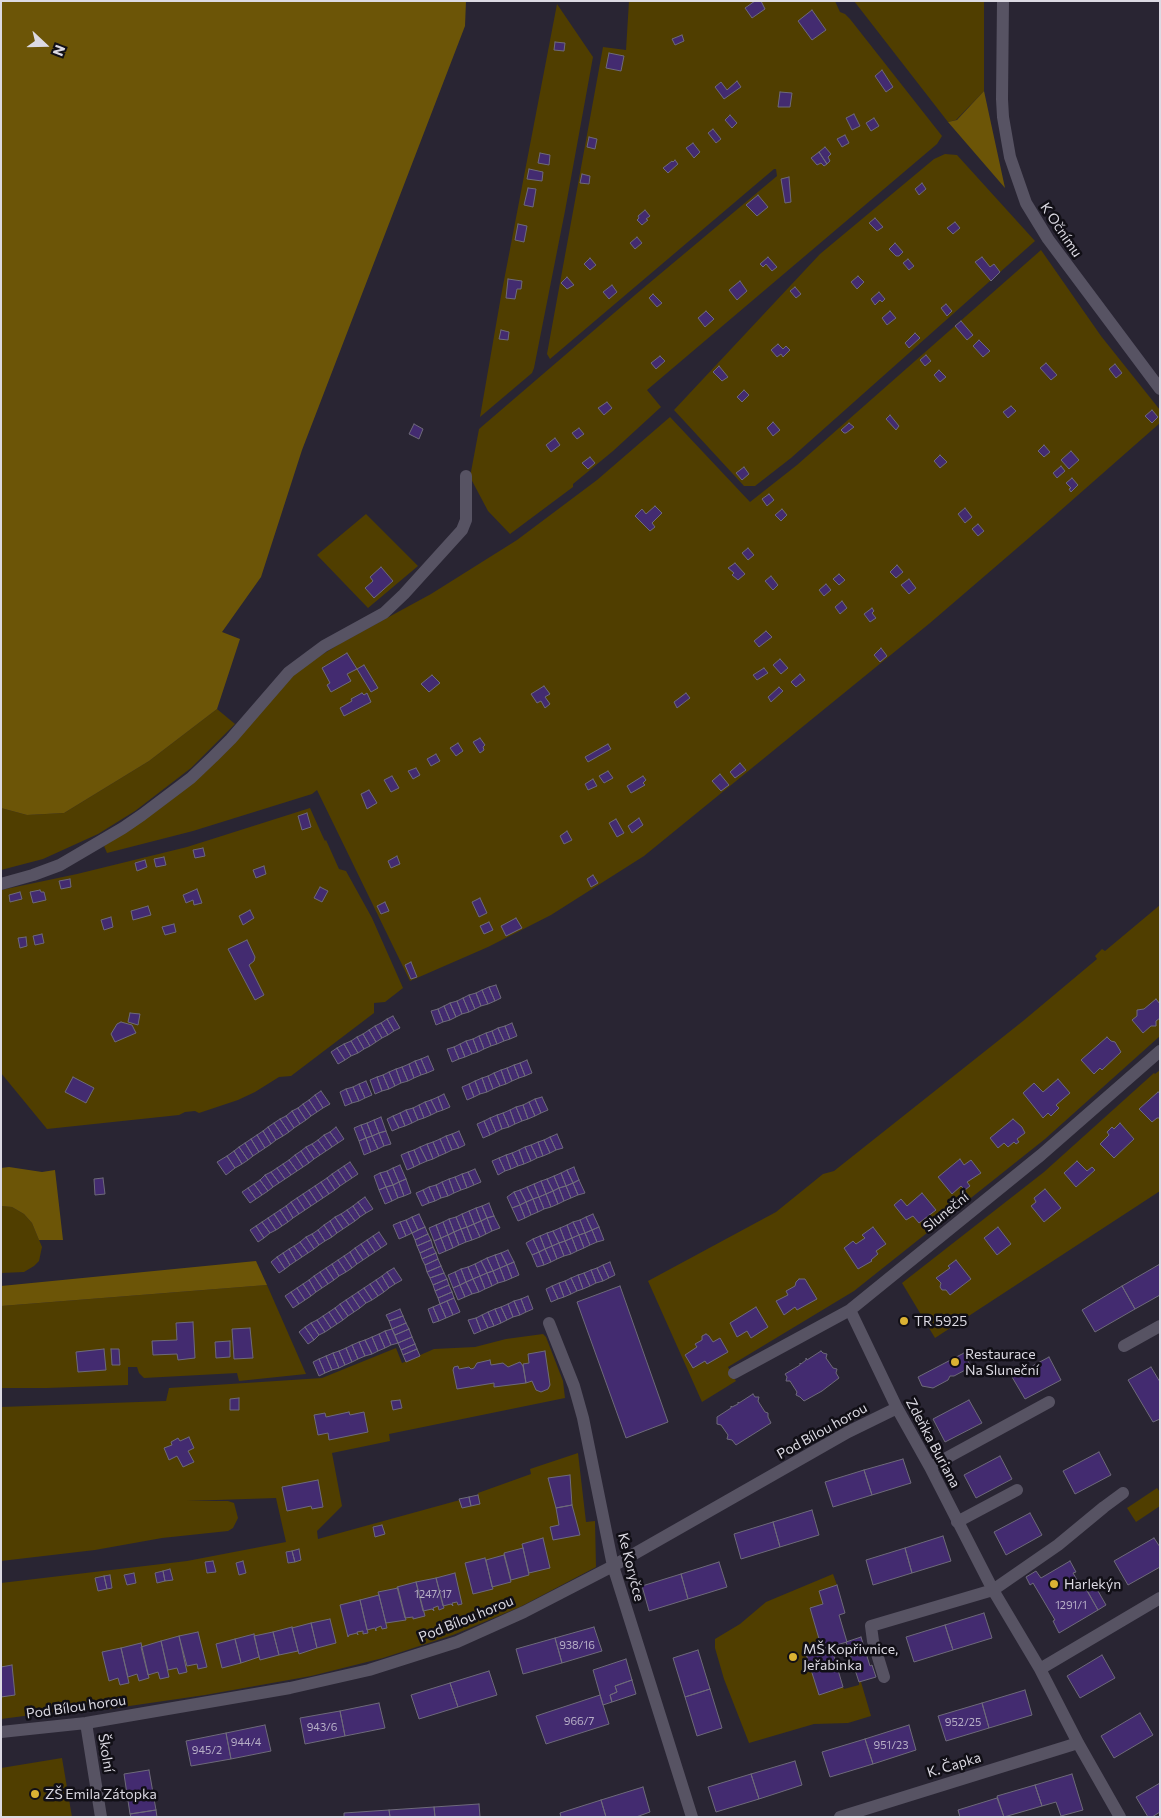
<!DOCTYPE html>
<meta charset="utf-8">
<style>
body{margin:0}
#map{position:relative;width:1161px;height:1818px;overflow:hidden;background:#292533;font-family:Commissioner,sans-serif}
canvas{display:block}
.frame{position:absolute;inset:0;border:2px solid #dcdae3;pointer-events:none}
.north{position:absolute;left:20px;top:20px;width:50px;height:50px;-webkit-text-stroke:4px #110f16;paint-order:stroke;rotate:111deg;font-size:14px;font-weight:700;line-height:20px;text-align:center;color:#dcdae3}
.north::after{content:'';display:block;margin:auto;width:18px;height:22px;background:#dcdae3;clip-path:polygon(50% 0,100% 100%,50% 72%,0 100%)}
</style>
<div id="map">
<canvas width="1161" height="1818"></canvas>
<div class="frame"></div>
<div class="north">N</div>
</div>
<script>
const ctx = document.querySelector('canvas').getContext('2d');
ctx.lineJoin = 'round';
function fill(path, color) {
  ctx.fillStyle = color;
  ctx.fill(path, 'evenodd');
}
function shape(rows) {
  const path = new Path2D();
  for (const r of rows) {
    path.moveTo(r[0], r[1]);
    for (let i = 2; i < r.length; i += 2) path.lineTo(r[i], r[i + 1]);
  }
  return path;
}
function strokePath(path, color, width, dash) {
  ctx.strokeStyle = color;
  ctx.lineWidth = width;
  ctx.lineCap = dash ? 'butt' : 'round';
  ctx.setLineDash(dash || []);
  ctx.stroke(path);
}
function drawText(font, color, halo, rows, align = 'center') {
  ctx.font = font + ' Commissioner,sans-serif';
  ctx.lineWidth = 5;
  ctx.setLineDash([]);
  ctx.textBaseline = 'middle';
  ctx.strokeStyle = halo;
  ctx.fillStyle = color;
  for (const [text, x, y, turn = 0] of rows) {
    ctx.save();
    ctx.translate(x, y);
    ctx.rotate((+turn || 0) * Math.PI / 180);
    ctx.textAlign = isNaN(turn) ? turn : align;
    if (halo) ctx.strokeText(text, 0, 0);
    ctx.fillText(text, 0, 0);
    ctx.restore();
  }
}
fill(shape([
 [629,1,835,1,840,12,845,14,850,19,942,136,937,144,647,390,661,407,613,451,573,484,573,487,510,534,488,511,470,477,479,429,635,295,777,176,776,169,774,169,550,359,547,354,603,47,626,50],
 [854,1,984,1,984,91,956,120,948,122],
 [557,4,593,57,565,211,534,368,532,373,480,417,501,296],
 [945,154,957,155,1035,241,791,458,755,486,744,486,674,410,820,254,934,159],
 [1041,250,1101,336,1160,410,1160,423,1044,525,930,623,644,856,551,915,488,947,410,981,317,790,312,794,193,831,107,853,104,846,148,817,299,669,341,643,431,594,517,540,597,480,670,417,750,502,797,465],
 [366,514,418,566,368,608,317,555],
 [217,709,235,724,191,768,135,811,98,834,43,859,1,870,1,808,27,815,64,813,149,761],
 [310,808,323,837,325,841,326,840,339,869,346,871,372,918,403,988,385,1002,374,1003,374,1013,291,1076,279,1077,255,1092,238,1100,199,1113,195,1111,185,1112,179,1115,47,1129,1,1073,1,890,77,874,187,847],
 [1160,905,1160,1036,1045,1139,854,1291,728,1367,736,1381,702,1402,648,1281,776,1212,823,1174,834,1171,1023,1021,1097,959,1095,956,1102,949,1105,951],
 [1160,1070,1160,1191,935,1338,902,1283,1044,1172,1154,1073,1155,1074],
 [1,1206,12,1207,24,1214,32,1223,42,1247,39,1261,34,1266,24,1272,1,1273],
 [267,1285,306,1374,239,1381,237,1373,144,1378,139,1373,137,1367,128,1367,128,1385,47,1388,1,1388,1,1306],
 [543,1334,546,1337,563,1381,565,1398,389,1434,390,1441,332,1453,342,1506,317,1531,318,1539,478,1495,478,1493,531,1474,530,1469,578,1453,586,1522,595,1521,596,1567,520,1607,453,1635,383,1658,311,1676,205,1695,102,1710,101,1706,1,1719,1,1583,187,1561,286,1542,276,1498,187,1501,228,1501,234,1503,238,1518,233,1528,228,1531,162,1538,95,1550,1,1561,1,1407,166,1401,169,1388,322,1378,396,1348,402,1363,434,1349,475,1347,506,1339],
 [1157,1488,1160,1492,1160,1506,1136,1522,1127,1508],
 [833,1574,837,1585,819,1591,823,1604,810,1608,822,1649,806,1654,819,1694,843,1687,844,1689,859,1685,859,1682,861,1682,871,1716,848,1723,814,1724,749,1743,724,1679,715,1648,715,1639,740,1624,766,1602],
 [62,1758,72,1817,1,1817,1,1768]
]), '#503e00');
fill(shape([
 [1,1,466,1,465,26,302,450,261,577,222,632,240,639,217,709,149,761,64,813,27,815,1,808],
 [984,91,1005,188,948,122,957,120],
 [9,1167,42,1172,55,1170,63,1240,39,1240,32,1223,24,1214,12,1207,1,1206,1,1168],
 [256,1261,267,1285,1,1306,1,1286]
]), '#6c5507');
const building = shape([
 [755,1,761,1,765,9,752,18,745,8,755,1],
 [812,10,826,30,812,40,798,21,812,10],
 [682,35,684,41,675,45,672,39,682,35],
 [555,42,565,43,564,51,554,50,555,42],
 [609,53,624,56,621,71,606,68,609,53],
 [882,70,893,87,886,92,875,76,882,70],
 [737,81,741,87,724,99,715,87,721,82,727,90,737,81],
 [780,92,792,93,790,107,778,107,780,92],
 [854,114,860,126,852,130,846,118,854,114],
 [730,115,737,123,732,128,725,120,730,115],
 [874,118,879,126,871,131,866,123,874,118],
 [713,129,721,139,716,143,708,133,713,129],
 [845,135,849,143,842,147,837,139,845,135],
 [589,137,597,139,595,149,587,147,589,137],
 [693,143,700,152,694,158,686,148,693,143],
 [825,147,831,154,828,157,830,161,827,164,819,152,825,147],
 [819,152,827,164,824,166,821,163,817,165,811,158,819,152],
 [540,153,550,155,549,165,538,163,540,153],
 [675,160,678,164,668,173,663,168,672,161,673,162,675,160],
 [529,169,543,172,542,181,527,179,529,169],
 [582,174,590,176,589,184,580,183,582,174],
 [789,177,791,202,785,203,781,179,789,177],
 [922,183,926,189,919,195,915,189,922,183],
 [528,188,536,189,533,207,524,205,528,188],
 [758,195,768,207,757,216,746,205,758,195],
 [645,210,650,216,646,219,648,220,642,225,637,220,639,218,638,216,645,210],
 [875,218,883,227,877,231,869,223,875,218],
 [955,222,960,228,953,234,947,228,955,222],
 [518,224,527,226,524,242,515,240,518,224],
 [637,237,642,243,635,249,630,243,637,237],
 [895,243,903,252,899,256,896,256,889,249,895,243],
 [768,257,777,267,772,271,766,264,763,267,760,264,768,257],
 [982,257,990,267,994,264,1000,272,991,281,975,262,982,257],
 [590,258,596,265,590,270,584,264,590,258],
 [908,259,914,266,909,270,903,263,908,259],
 [858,276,864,282,857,289,851,282,858,276],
 [567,277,574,285,567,289,561,283,567,277],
 [508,279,522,281,521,289,517,289,515,299,506,298,508,279],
 [740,281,747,291,737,300,729,290,740,281],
 [612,285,617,292,609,299,603,292,612,285],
 [795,287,801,294,796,298,790,291,795,287],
 [879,292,885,299,882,302,880,300,875,305,871,299,879,292],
 [653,294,662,303,657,307,649,298,653,294],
 [946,304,952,311,947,316,941,308,946,304],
 [706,311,714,319,705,327,698,318,706,311],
 [890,311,896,318,887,325,882,318,890,311],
 [961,321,973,335,967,340,955,326,961,321],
 [501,330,509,332,508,340,499,339,501,330],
 [915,333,920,338,909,348,905,343,915,333],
 [979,340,990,351,983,357,973,346,979,340],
 [778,344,783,349,786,346,790,350,783,357,781,354,777,357,771,350,778,344],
 [926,355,931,361,925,366,920,360,926,355],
 [660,356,665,361,656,369,651,363,660,356],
 [1046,363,1057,375,1051,380,1040,368,1046,363],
 [1115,364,1122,373,1116,378,1109,369,1115,364],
 [719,366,728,377,722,381,713,372,719,366],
 [939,370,946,377,940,382,934,375,939,370],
 [744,390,749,395,742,402,737,397,744,390],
 [607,402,612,408,604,415,598,408,607,402],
 [1011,406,1016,411,1008,418,1003,412,1011,406],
 [1152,410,1158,417,1152,423,1145,416,1152,410],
 [890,415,899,426,896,430,886,419,890,415],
 [773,422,780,430,773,436,767,428,773,422],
 [849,423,854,427,846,433,844,433,841,430,849,423],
 [414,424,423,429,419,439,409,434,414,424],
 [579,428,584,434,577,439,572,433,579,428],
 [555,438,560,445,551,452,546,445,555,438],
 [1044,445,1050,452,1044,457,1038,451,1044,445],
 [1071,451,1079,460,1069,469,1061,460,1071,451],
 [940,455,947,462,940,468,934,461,940,455],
 [590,457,595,463,588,469,582,463,590,457],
 [1061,466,1065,471,1057,478,1053,473,1061,466],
 [744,467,749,474,742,480,736,473,744,467],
 [1072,478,1078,485,1071,492,1069,489,1071,488,1066,483,1072,478],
 [769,494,774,500,767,506,762,499,769,494],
 [655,506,662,513,652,523,655,527,650,531,635,516,642,509,646,514,655,506],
 [965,508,972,517,965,523,958,514,965,508],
 [782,509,787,515,781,521,775,515,782,509],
 [978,524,984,531,978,536,972,529,978,524],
 [748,548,754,555,748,560,742,553,748,548],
 [735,563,745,574,738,580,732,575,734,573,728,568,735,563],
 [897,565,903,572,896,578,890,572,897,565],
 [381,567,393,581,374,598,365,588,373,581,370,577,381,567],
 [839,574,845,580,839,585,833,579,839,574],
 [771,576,778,585,773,590,765,581,771,576],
 [909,579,916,588,909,594,901,585,909,579],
 [826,584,831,590,824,596,819,590,826,584],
 [842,601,847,608,840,614,835,607,842,601],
 [872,608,874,611,872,613,876,618,870,622,864,614,872,608],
 [766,631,772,637,759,647,754,641,766,631],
 [881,648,887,656,880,662,874,655,881,648],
 [347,653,357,669,347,674,351,681,331,692,327,685,330,683,322,668,347,653],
 [780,659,788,668,781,674,773,665,780,659],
 [364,665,378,688,371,692,357,669,364,665],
 [764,668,768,673,757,680,753,675,764,668],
 [800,674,805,680,796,687,791,682,800,674],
 [432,675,440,683,429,692,421,684,432,675],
 [544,686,550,694,545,697,550,704,545,708,541,701,537,703,531,694,544,686],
 [779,687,783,691,771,702,768,697,779,687],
 [362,693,364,695,367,693,371,702,344,716,340,708,352,701,351,699,362,693],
 [686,693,690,698,677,708,674,702,686,693],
 [480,738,485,745,483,747,484,750,480,753,473,742,480,738],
 [458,743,463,751,456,756,450,748,458,743],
 [608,744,611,749,588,762,585,757,608,744],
 [436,754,440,761,431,766,427,759,436,754],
 [740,763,746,770,735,778,730,772,740,763],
 [416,768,420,775,413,779,408,771,416,768],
 [608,771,613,778,604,783,599,776,608,771],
 [720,774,729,785,721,791,712,781,720,774],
 [392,776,399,788,391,792,384,780,392,776],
 [643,776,646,780,643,783,645,785,631,793,627,786,643,776],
 [593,779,597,786,588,790,585,784,593,779],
 [369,790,377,803,367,809,361,794,369,790],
 [307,813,311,827,302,830,298,816,307,813],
 [639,818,643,825,632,833,628,826,639,818],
 [616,819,624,833,617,837,609,823,616,819],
 [567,831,572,840,564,844,560,836,567,831],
 [203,848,205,856,195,858,193,850,203,848],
 [397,856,400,864,391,868,388,861,397,856],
 [164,857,166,865,156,867,154,859,164,857],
 [145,860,147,867,137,871,135,863,145,860],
 [264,866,266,874,256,878,253,870,264,866],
 [593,875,598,883,591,887,587,879,593,875],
 [70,879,71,887,61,889,59,881,70,879],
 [320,887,328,891,322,902,314,898,320,887],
 [197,889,202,903,194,905,193,900,186,903,183,895,197,889],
 [40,890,41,892,44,892,46,900,33,903,30,892,40,890],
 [20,892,22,899,10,902,9,895,20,892],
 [480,898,487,913,479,917,472,902,480,898],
 [385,902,389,911,381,914,377,906,385,902],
 [148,906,151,915,133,920,131,911,148,906],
 [250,910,254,918,243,925,239,916,250,910],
 [111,917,113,927,104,930,101,920,111,917],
 [516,918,522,928,506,936,501,926,516,918],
 [489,922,493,930,484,934,480,926,489,922],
 [174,924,176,932,165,935,162,927,174,924],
 [42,934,44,943,35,945,33,936,42,934],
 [26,937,27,946,20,948,18,938,26,937],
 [247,940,255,957,254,961,249,965,264,995,255,1000,228,949,247,940],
 [411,962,417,977,411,979,405,965,411,962],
 [496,985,501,998,495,1001,489,987,496,985],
 [489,987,495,1001,488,1004,482,990,489,987],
 [482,990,488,1004,481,1006,476,993,482,990],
 [476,993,481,1006,475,1009,469,995,476,993],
 [469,995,475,1009,469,1012,463,998,469,995],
 [463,998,469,1012,462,1014,457,1001,463,998],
 [1156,999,1160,1004,1160,1018,1156,1021,1156,1026,1151,1026,1143,1033,1132,1020,1137,1016,1137,1010,1144,1009,1156,999],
 [457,1001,462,1014,456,1017,450,1003,457,1001],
 [450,1003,456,1017,450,1020,444,1006,450,1003],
 [444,1006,450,1020,443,1022,438,1009,444,1006],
 [438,1009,443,1022,436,1025,431,1011,438,1009],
 [130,1013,140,1014,138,1025,128,1022,130,1013],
 [393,1016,400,1028,394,1031,387,1019,393,1016],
 [387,1019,394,1031,388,1035,381,1023,387,1019],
 [121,1022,132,1025,136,1033,115,1042,111,1034,117,1024,121,1022],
 [381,1023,388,1035,382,1038,375,1026,381,1023],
 [512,1023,517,1036,510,1039,505,1026,512,1023],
 [375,1026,382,1038,376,1042,369,1030,375,1026],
 [505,1026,510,1039,504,1041,498,1028,505,1026],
 [498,1028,504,1041,497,1044,492,1031,498,1028],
 [369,1030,376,1042,370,1046,363,1034,369,1030],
 [492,1031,497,1044,491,1046,486,1033,492,1031],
 [486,1033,491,1046,484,1049,479,1036,486,1033],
 [363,1034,370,1046,364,1049,357,1037,363,1034],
 [479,1036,484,1049,478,1052,473,1039,479,1036],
 [357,1037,364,1049,358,1053,351,1041,357,1037],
 [1107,1037,1111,1041,1115,1042,1121,1052,1102,1070,1100,1068,1094,1074,1081,1060,1107,1037],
 [473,1039,478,1052,472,1054,466,1041,473,1039],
 [351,1041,358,1053,351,1056,344,1044,351,1041],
 [466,1041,472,1054,465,1057,460,1044,466,1041],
 [344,1044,351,1056,345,1060,337,1048,344,1044],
 [460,1044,465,1057,459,1059,454,1047,460,1044],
 [454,1047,459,1059,452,1062,447,1049,454,1047],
 [337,1048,345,1060,338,1064,331,1052,337,1048],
 [428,1056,434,1070,427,1073,421,1059,428,1056],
 [421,1059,427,1073,421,1075,415,1061,421,1059],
 [527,1060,532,1073,525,1076,520,1063,527,1060],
 [415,1061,421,1075,414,1078,409,1064,415,1061],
 [520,1063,525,1076,519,1078,514,1065,520,1063],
 [409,1064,414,1078,408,1081,402,1067,409,1064],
 [514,1065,519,1078,512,1081,507,1068,514,1065],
 [402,1067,408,1081,401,1083,396,1069,402,1067],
 [507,1068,512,1081,506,1084,501,1070,507,1068],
 [396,1069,401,1083,395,1086,389,1072,396,1069],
 [501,1070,506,1084,500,1086,494,1073,501,1070],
 [389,1072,395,1086,389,1089,383,1075,389,1072],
 [494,1073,500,1086,493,1089,488,1076,494,1073],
 [383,1075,389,1089,382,1091,377,1077,383,1075],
 [488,1076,493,1089,487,1092,482,1078,488,1076],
 [73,1077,94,1088,86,1103,65,1092,73,1077],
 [377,1077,382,1091,375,1094,370,1080,377,1077],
 [482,1078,487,1092,480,1094,475,1081,482,1078],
 [1058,1079,1070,1093,1056,1105,1059,1108,1051,1116,1048,1113,1043,1118,1023,1093,1034,1083,1043,1092,1058,1079],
 [366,1081,372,1095,365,1098,359,1084,366,1081],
 [475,1081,480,1094,474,1097,469,1084,475,1081],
 [359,1084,365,1098,359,1101,353,1087,359,1084],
 [469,1084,474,1097,467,1100,462,1087,469,1084],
 [353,1087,359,1101,352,1103,346,1089,353,1087],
 [346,1089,352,1103,345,1106,340,1092,346,1089],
 [321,1091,330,1104,323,1108,315,1095,321,1091],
 [1158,1092,1160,1093,1160,1118,1157,1118,1152,1122,1139,1109,1158,1092],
 [444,1094,450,1107,443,1110,438,1097,444,1094],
 [315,1095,323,1108,317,1112,309,1100,315,1095],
 [438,1097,443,1110,437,1112,431,1100,438,1097],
 [542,1097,548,1110,541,1113,535,1099,542,1097],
 [535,1099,541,1113,535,1116,529,1102,535,1099],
 [309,1100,317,1112,311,1116,303,1104,309,1100],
 [431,1100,437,1112,431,1115,425,1102,431,1100],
 [425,1102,431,1115,424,1118,419,1105,425,1102],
 [529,1102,535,1116,528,1119,523,1105,529,1102],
 [303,1104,311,1116,306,1120,298,1108,303,1104],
 [419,1105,424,1118,418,1120,413,1108,419,1105],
 [523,1105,528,1119,522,1121,516,1107,523,1105],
 [516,1107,522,1121,515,1124,510,1110,516,1107],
 [298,1108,306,1120,300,1124,292,1111,298,1108],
 [413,1108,418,1120,412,1123,406,1110,413,1108],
 [406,1110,412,1123,405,1126,400,1113,406,1110],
 [510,1110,515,1124,509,1127,503,1113,510,1110],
 [292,1111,300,1124,294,1128,286,1116,292,1111],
 [400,1113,405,1126,399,1128,393,1116,400,1113],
 [503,1113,509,1127,502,1129,497,1115,503,1113],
 [497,1115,502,1129,496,1132,490,1118,497,1115],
 [286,1116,294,1128,289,1132,280,1119,286,1116],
 [393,1116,399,1128,392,1131,387,1119,393,1116],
 [381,1117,386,1131,379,1133,374,1120,381,1117],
 [490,1118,496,1132,490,1135,484,1121,490,1118],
 [280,1119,289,1132,283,1136,274,1123,280,1119],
 [1013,1119,1022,1127,1025,1133,1017,1139,1019,1142,1016,1144,1014,1142,1008,1147,1004,1143,998,1148,990,1138,1013,1119],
 [374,1120,379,1133,372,1136,367,1123,374,1120],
 [484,1121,490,1135,483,1138,477,1124,484,1121],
 [274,1123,283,1136,276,1140,268,1127,274,1123],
 [367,1123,372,1136,366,1138,361,1125,367,1123],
 [1120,1123,1134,1139,1114,1158,1100,1144,1109,1135,1107,1132,1112,1127,1114,1129,1120,1123],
 [361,1125,366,1138,359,1141,354,1128,361,1125],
 [268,1127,276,1140,271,1144,263,1131,268,1127],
 [336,1127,344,1139,338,1143,330,1132,336,1127],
 [263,1131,271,1144,265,1148,257,1135,263,1131],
 [386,1131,391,1144,384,1146,379,1133,386,1131],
 [459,1131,465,1145,459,1148,452,1134,459,1131],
 [330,1132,338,1143,332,1147,324,1135,330,1132],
 [379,1133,384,1146,378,1149,372,1136,379,1133],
 [452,1134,459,1148,452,1150,446,1136,452,1134],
 [557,1134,563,1148,556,1150,550,1137,557,1134],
 [257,1135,265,1148,259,1152,251,1139,257,1135],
 [324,1135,332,1147,326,1151,318,1140,324,1135],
 [372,1136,378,1149,371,1152,366,1138,372,1136],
 [446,1136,452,1150,446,1153,440,1139,446,1136],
 [550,1137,556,1150,550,1153,544,1140,550,1137],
 [366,1138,371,1152,364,1155,359,1141,366,1138],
 [251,1139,259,1152,253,1156,245,1143,251,1139],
 [440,1139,446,1153,439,1156,433,1142,440,1139],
 [318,1140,326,1151,320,1155,312,1144,318,1140],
 [544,1140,550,1153,543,1156,538,1142,544,1140],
 [433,1142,439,1156,433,1159,427,1144,433,1142],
 [538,1142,543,1156,537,1158,531,1145,538,1142],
 [245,1143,253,1156,248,1160,239,1147,245,1143],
 [312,1144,320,1155,314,1159,306,1147,312,1144],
 [427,1144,433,1159,427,1161,420,1147,427,1144],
 [531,1145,537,1158,531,1161,525,1147,531,1145],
 [239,1147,248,1160,242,1164,234,1151,239,1147],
 [306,1147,314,1159,309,1163,301,1151,306,1147],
 [420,1147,427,1161,420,1164,414,1150,420,1147],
 [525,1147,531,1161,524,1164,519,1150,525,1147],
 [414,1150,420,1164,414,1167,408,1152,414,1150],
 [519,1150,524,1164,518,1166,512,1153,519,1150],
 [234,1151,242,1164,235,1168,227,1156,234,1151],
 [301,1151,309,1163,303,1167,295,1155,301,1151],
 [408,1152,414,1167,407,1170,401,1155,408,1152],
 [512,1153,518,1166,511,1169,506,1155,512,1153],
 [295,1155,303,1167,297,1171,289,1160,295,1155],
 [506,1155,511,1169,505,1171,499,1158,506,1155],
 [227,1156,235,1168,226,1175,217,1162,227,1156],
 [499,1158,505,1171,498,1175,492,1161,499,1158],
 [960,1159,964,1165,971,1160,981,1173,967,1182,970,1186,965,1190,961,1186,952,1194,938,1177,960,1159],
 [289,1160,297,1171,291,1175,283,1164,289,1160],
 [1077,1161,1087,1171,1092,1167,1095,1170,1076,1187,1064,1173,1077,1161],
 [350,1162,358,1174,352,1178,344,1166,350,1162],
 [283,1164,291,1175,285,1179,277,1168,283,1164],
 [400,1165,406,1179,399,1182,393,1168,400,1165],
 [344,1166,352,1178,346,1182,338,1170,344,1166],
 [574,1167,579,1180,573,1183,567,1170,574,1167],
 [277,1168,285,1179,279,1183,271,1172,277,1168],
 [393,1168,399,1182,393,1185,387,1171,393,1168],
 [475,1169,481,1182,474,1185,468,1172,475,1169],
 [338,1170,346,1182,340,1186,332,1174,338,1170],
 [567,1170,573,1183,566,1186,561,1173,567,1170],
 [387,1171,393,1185,386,1187,380,1173,387,1171],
 [271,1172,279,1183,273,1187,265,1175,271,1172],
 [468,1172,474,1185,467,1188,462,1174,468,1172],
 [380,1173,386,1187,379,1190,374,1176,380,1173],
 [561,1173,566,1186,559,1188,554,1176,561,1173],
 [332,1174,340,1186,335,1190,327,1178,332,1174],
 [462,1174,467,1188,461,1190,455,1177,462,1174],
 [265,1175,273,1187,268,1191,260,1180,265,1175],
 [554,1176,559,1188,553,1191,547,1179,554,1176],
 [455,1177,461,1190,454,1193,449,1179,455,1177],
 [103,1178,105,1194,95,1195,94,1179,103,1178],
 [327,1178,335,1190,329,1194,321,1182,327,1178],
 [406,1179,411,1193,404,1196,399,1182,406,1179],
 [449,1179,454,1193,448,1196,442,1182,449,1179],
 [547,1179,553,1191,546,1194,541,1181,547,1179],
 [260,1180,268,1191,262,1195,254,1184,260,1180],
 [579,1180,585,1193,578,1195,573,1183,579,1180],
 [541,1181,546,1194,539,1197,534,1184,541,1181],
 [321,1182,329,1194,323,1198,315,1186,321,1182],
 [399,1182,404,1196,398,1198,393,1185,399,1182],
 [442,1182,448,1196,441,1198,436,1185,442,1182],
 [573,1183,578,1195,571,1198,566,1186,573,1183],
 [254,1184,262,1195,256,1199,248,1188,254,1184],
 [534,1184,539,1197,533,1199,527,1187,534,1184],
 [393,1185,398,1198,392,1201,386,1187,393,1185],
 [436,1185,441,1198,435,1201,429,1187,436,1185],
 [315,1186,323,1198,317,1202,309,1190,315,1186],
 [566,1186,571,1198,564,1201,559,1188,566,1186],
 [386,1187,392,1201,385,1204,379,1190,386,1187],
 [429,1187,435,1201,429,1203,423,1190,429,1187],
 [527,1187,533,1199,526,1202,520,1190,527,1187],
 [248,1188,256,1199,250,1203,242,1192,248,1188],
 [559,1188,564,1201,558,1204,553,1191,559,1188],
 [1045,1189,1061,1208,1044,1222,1031,1206,1036,1202,1034,1198,1045,1189],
 [309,1190,317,1202,311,1206,303,1194,309,1190],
 [423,1190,429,1203,422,1206,416,1193,423,1190],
 [520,1190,526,1202,520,1205,514,1192,520,1190],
 [553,1191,558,1204,551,1207,546,1194,553,1191],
 [514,1192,520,1205,512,1208,507,1197,514,1192],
 [922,1193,936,1210,919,1223,913,1216,906,1220,894,1205,901,1199,907,1206,922,1193],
 [303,1194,311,1206,305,1210,297,1198,303,1194],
 [546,1194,551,1207,544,1209,539,1197,546,1194],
 [365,1197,373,1209,366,1213,358,1202,365,1197],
 [539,1197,544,1209,538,1212,533,1199,539,1197],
 [297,1198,305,1210,299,1214,291,1202,297,1198],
 [533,1199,538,1212,531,1215,526,1202,533,1199],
 [291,1202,299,1214,293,1218,286,1206,291,1202],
 [358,1202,366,1213,360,1217,353,1206,358,1202],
 [526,1202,531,1215,525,1218,520,1205,526,1202],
 [489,1203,494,1216,487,1218,482,1206,489,1203],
 [520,1205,525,1218,518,1221,512,1208,520,1205],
 [286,1206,293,1218,288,1222,280,1210,286,1206],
 [353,1206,360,1217,355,1221,347,1210,353,1206],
 [482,1206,487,1218,481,1221,476,1208,482,1206],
 [476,1208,481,1221,474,1224,469,1211,476,1208],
 [280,1210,288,1222,282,1226,274,1214,280,1210],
 [347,1210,355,1221,349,1225,341,1214,347,1210],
 [469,1211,474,1224,467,1227,462,1214,469,1211],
 [274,1214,282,1226,276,1230,268,1218,274,1214],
 [341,1214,349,1225,343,1229,335,1217,341,1214],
 [419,1214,425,1227,418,1230,412,1217,419,1214],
 [462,1214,467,1227,461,1229,456,1217,462,1214],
 [593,1214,599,1227,592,1230,586,1217,593,1214],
 [494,1216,500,1228,492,1231,487,1218,494,1216],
 [335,1217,343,1229,337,1233,330,1221,335,1217],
 [412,1217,418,1230,412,1233,406,1220,412,1217],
 [456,1217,461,1229,454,1232,449,1219,456,1217],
 [586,1217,592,1230,585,1233,580,1220,586,1217],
 [268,1218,276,1230,270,1233,262,1222,268,1218],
 [487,1218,492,1231,486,1234,481,1221,487,1218],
 [449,1219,454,1232,448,1235,443,1222,449,1219],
 [406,1220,412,1233,406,1236,400,1222,406,1220],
 [580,1220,585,1233,579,1235,573,1222,580,1220],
 [330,1221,337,1233,332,1237,324,1225,330,1221],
 [481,1221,486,1234,480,1237,474,1224,481,1221],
 [262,1222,270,1233,264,1238,256,1226,262,1222],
 [400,1222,406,1236,399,1239,393,1225,400,1222],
 [443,1222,448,1235,441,1238,436,1225,443,1222],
 [573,1222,579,1235,572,1238,567,1225,573,1222],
 [474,1224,480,1237,472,1240,467,1227,474,1224],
 [324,1225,332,1237,325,1241,318,1230,324,1225],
 [436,1225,441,1238,434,1241,429,1228,436,1225],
 [567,1225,572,1238,565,1241,560,1228,567,1225],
 [256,1226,264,1238,258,1242,250,1230,256,1226],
 [425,1227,428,1234,415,1240,412,1233,425,1227],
 [467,1227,472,1240,466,1242,461,1229,467,1227],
 [599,1227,604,1240,597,1242,592,1230,599,1227],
 [873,1227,886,1244,876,1251,878,1254,871,1260,872,1261,858,1269,844,1248,853,1241,856,1244,865,1238,862,1235,873,1227],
 [998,1227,1011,1244,997,1255,984,1238,998,1227],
 [560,1228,565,1241,559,1243,553,1231,560,1228],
 [461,1229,466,1242,459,1245,454,1232,461,1229],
 [318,1230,325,1241,319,1245,312,1234,318,1230],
 [592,1230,597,1242,590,1245,585,1233,592,1230],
 [553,1231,559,1243,552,1246,547,1233,553,1231],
 [379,1232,387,1244,381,1248,373,1236,379,1232],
 [454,1232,459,1245,453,1248,448,1235,454,1232],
 [547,1233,552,1246,545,1249,540,1236,547,1233],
 [585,1233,590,1245,584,1248,579,1235,585,1233],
 [312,1234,319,1245,314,1249,306,1237,312,1234],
 [428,1234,431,1240,417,1246,415,1240,428,1234],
 [448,1235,453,1248,446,1251,441,1238,448,1235],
 [579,1235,584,1248,577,1251,572,1238,579,1235],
 [373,1236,381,1248,375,1252,367,1240,373,1236],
 [540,1236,545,1249,539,1252,533,1239,540,1236],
 [306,1237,314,1249,308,1253,300,1242,306,1237],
 [441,1238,446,1251,439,1254,434,1241,441,1238],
 [572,1238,577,1251,571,1254,565,1241,572,1238],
 [533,1239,539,1252,532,1255,526,1243,533,1239],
 [367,1240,375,1252,369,1256,361,1244,367,1240],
 [431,1240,433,1247,420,1253,417,1246,431,1240],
 [565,1241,571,1254,564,1256,559,1243,565,1241],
 [300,1242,308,1253,302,1257,294,1246,300,1242],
 [559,1243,564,1256,557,1259,552,1246,559,1243],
 [361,1244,369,1256,363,1260,355,1248,361,1244],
 [294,1246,302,1257,296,1261,289,1249,294,1246],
 [552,1246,557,1259,551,1262,545,1249,552,1246],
 [433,1247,436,1253,422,1259,420,1253,433,1247],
 [355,1248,363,1260,357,1264,350,1252,355,1248],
 [289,1249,296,1261,290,1265,283,1253,289,1249],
 [545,1249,551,1262,544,1265,539,1252,545,1249],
 [508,1250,514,1262,507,1265,501,1253,508,1250],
 [350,1252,357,1264,352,1268,344,1256,350,1252],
 [539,1252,544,1265,537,1267,532,1255,539,1252],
 [283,1253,290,1265,285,1269,277,1257,283,1253],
 [436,1253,438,1259,425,1265,422,1259,436,1253],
 [501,1253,507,1265,500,1268,495,1255,501,1253],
 [495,1255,500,1268,493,1271,487,1258,495,1255],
 [344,1256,352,1268,346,1272,338,1260,344,1256],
 [277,1257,285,1269,279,1273,271,1262,277,1257],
 [487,1258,493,1271,487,1273,481,1261,487,1258],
 [438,1259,441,1266,427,1272,425,1265,438,1259],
 [338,1260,346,1272,339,1276,332,1264,338,1260],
 [956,1260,971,1279,950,1295,946,1290,942,1290,940,1287,941,1283,936,1278,950,1268,948,1266,956,1260],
 [481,1261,487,1273,480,1276,475,1264,481,1261],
 [514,1262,519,1275,512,1278,507,1265,514,1262],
 [610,1262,615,1275,609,1278,603,1265,610,1262],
 [332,1264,339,1276,334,1280,326,1268,332,1264],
 [475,1264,480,1276,473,1279,468,1267,475,1264],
 [1160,1264,1160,1295,1135,1309,1122,1286,1160,1264],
 [507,1265,512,1278,505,1281,500,1268,507,1265],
 [603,1265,609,1278,603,1281,597,1268,603,1265],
 [441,1266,444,1273,430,1278,427,1272,441,1266],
 [468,1267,473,1279,466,1282,461,1269,468,1267],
 [326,1268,334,1280,328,1284,320,1272,326,1268],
 [394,1268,402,1280,395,1284,387,1272,394,1268],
 [500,1268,505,1281,498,1283,493,1271,500,1268],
 [597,1268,603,1281,596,1283,591,1270,597,1268],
 [461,1269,466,1282,460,1285,455,1272,461,1269],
 [591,1270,596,1283,590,1286,584,1273,591,1270],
 [493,1271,498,1283,492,1286,487,1273,493,1271],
 [320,1272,328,1284,322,1288,314,1276,320,1272],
 [387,1272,395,1284,389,1288,382,1276,387,1272],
 [455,1272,460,1285,453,1288,448,1275,455,1272],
 [444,1273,447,1279,433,1285,430,1278,444,1273],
 [487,1273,492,1286,485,1289,480,1276,487,1273],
 [584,1273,590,1286,583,1289,578,1275,584,1273],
 [578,1275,583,1289,577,1291,571,1278,578,1275],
 [314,1276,322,1288,316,1292,309,1280,314,1276],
 [382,1276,389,1288,384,1292,376,1280,382,1276],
 [480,1276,485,1289,479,1292,473,1279,480,1276],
 [571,1278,577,1291,571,1294,565,1281,571,1278],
 [447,1279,449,1285,435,1291,433,1285,447,1279],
 [473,1279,479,1292,472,1294,466,1282,473,1279],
 [799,1279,805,1279,817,1299,797,1310,795,1307,784,1315,776,1301,788,1295,786,1291,795,1286,796,1282,799,1279],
 [309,1280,316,1292,311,1296,303,1284,309,1280],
 [376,1280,384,1292,378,1296,370,1284,376,1280],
 [565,1281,571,1294,564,1297,559,1283,565,1281],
 [466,1282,472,1294,465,1297,460,1285,466,1282],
 [559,1283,564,1297,558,1299,552,1286,559,1283],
 [303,1284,311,1296,305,1300,297,1288,303,1284],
 [370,1284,378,1296,372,1300,364,1288,370,1284],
 [449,1285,452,1292,438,1298,435,1291,449,1285],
 [460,1285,465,1297,458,1300,453,1288,460,1285],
 [552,1286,558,1299,551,1302,546,1289,552,1286],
 [620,1286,668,1422,626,1438,577,1302,620,1286],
 [1122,1286,1135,1309,1095,1332,1082,1310,1122,1286],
 [297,1288,305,1300,299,1304,291,1292,297,1288],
 [364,1288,372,1300,366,1303,358,1292,364,1288],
 [291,1292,299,1304,293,1308,285,1296,291,1292],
 [358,1292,366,1303,360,1308,352,1296,358,1292],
 [452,1292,454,1298,440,1304,438,1298,452,1292],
 [352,1296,360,1308,354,1312,346,1300,352,1296],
 [528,1296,533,1309,526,1312,521,1299,528,1296],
 [454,1298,460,1312,453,1315,447,1301,454,1298],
 [521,1299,526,1312,520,1315,514,1301,521,1299],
 [346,1300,354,1312,348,1316,340,1304,346,1300],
 [447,1301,453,1315,446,1318,440,1304,447,1301],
 [514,1301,520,1315,513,1317,508,1304,514,1301],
 [340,1304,348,1316,343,1320,335,1308,340,1304],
 [440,1304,446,1318,439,1321,433,1307,440,1304],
 [508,1304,513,1317,507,1320,501,1307,508,1304],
 [433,1307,439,1321,433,1323,428,1309,433,1307],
 [501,1307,507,1320,501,1323,495,1309,501,1307],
 [756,1307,768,1327,751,1338,747,1331,737,1337,730,1323,756,1307],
 [335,1308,343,1320,337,1324,329,1312,335,1308],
 [400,1309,403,1316,389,1321,386,1315,400,1309],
 [495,1309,501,1323,494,1326,488,1312,495,1309],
 [329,1312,337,1324,331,1328,323,1316,329,1312],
 [488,1312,494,1326,488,1328,482,1315,488,1312],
 [482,1315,488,1328,481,1331,476,1318,482,1315],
 [323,1316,331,1328,325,1332,317,1320,323,1316],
 [403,1316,406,1323,392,1329,389,1321,403,1316],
 [476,1318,481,1331,474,1334,468,1320,476,1318],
 [317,1320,325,1332,319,1335,311,1323,317,1320],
 [193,1322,195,1358,178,1360,177,1354,153,1355,152,1341,177,1340,176,1323,193,1322],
 [311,1323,319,1335,314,1340,305,1327,311,1323],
 [406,1323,409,1329,395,1335,392,1329,406,1323],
 [305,1327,314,1340,308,1344,299,1332,305,1327],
 [250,1328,253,1358,234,1359,232,1329,250,1328],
 [392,1329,398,1343,391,1345,385,1331,392,1329],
 [409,1329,412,1337,398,1343,395,1335,409,1329],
 [385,1331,391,1345,385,1348,379,1334,385,1331],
 [379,1334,385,1348,378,1351,372,1337,379,1334],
 [706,1334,709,1336,713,1342,720,1338,728,1352,707,1364,705,1361,693,1368,685,1355,697,1347,695,1344,702,1340,702,1336,706,1334],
 [372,1337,378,1351,372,1354,365,1340,372,1337],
 [412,1337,415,1344,401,1350,398,1343,412,1337],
 [365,1340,372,1354,365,1356,359,1342,365,1340],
 [230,1341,230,1357,216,1358,215,1342,230,1341],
 [359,1342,365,1356,358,1359,352,1345,359,1342],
 [415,1344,417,1349,403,1355,401,1350,415,1344],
 [352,1345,358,1359,352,1362,346,1348,352,1345],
 [346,1348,352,1362,345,1365,339,1351,346,1348],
 [104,1349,106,1370,78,1372,76,1352,104,1349],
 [111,1349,119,1349,120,1365,112,1365,111,1349],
 [417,1349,420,1356,406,1362,403,1355,417,1349],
 [339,1351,345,1365,339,1368,333,1353,339,1351],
 [545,1351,550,1385,548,1389,541,1392,536,1390,532,1381,526,1383,523,1364,529,1363,528,1354,545,1351],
 [821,1351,823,1353,827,1354,826,1358,833,1368,837,1369,836,1373,839,1378,822,1391,804,1401,800,1397,796,1395,797,1392,790,1381,786,1381,787,1377,785,1374,800,1365,800,1363,801,1364,806,1360,806,1358,807,1360,821,1351],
 [333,1353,339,1368,332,1370,326,1356,333,1353],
 [964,1353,970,1365,969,1368,954,1376,950,1376,948,1380,933,1388,922,1386,918,1377,964,1353],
 [326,1356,332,1370,325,1373,319,1359,326,1356],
 [1049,1357,1061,1380,1025,1399,1012,1377,1049,1357],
 [319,1359,325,1373,319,1376,313,1362,319,1359],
 [490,1360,491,1365,503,1363,508,1367,520,1362,523,1366,526,1383,494,1387,494,1383,457,1389,453,1370,454,1367,458,1366,459,1369,469,1367,471,1369,474,1368,477,1363,490,1360],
 [1151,1367,1160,1382,1160,1419,1153,1422,1128,1380,1151,1367],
 [753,1394,755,1397,759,1397,758,1401,765,1412,768,1413,768,1417,771,1423,736,1445,732,1440,727,1439,728,1435,721,1425,717,1424,717,1417,731,1408,731,1406,732,1407,738,1404,738,1402,739,1403,753,1394],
 [239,1398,239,1410,230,1410,230,1399,239,1398],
 [400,1400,402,1408,393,1410,391,1401,400,1400],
 [969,1400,982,1423,945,1442,933,1419,969,1400],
 [349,1412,350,1415,364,1412,368,1432,329,1440,328,1433,318,1435,314,1415,325,1413,326,1417,349,1412],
 [189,1437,194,1448,188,1451,194,1462,183,1467,177,1456,169,1460,164,1448,172,1445,171,1442,178,1438,180,1441,189,1437],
 [1099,1452,1111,1475,1075,1494,1063,1471,1099,1452],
 [1000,1456,1012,1479,976,1498,964,1475,1000,1456],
 [903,1459,911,1483,872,1495,864,1470,903,1459],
 [864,1470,872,1495,833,1507,825,1482,864,1470],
 [570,1475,572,1505,556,1508,548,1478,570,1475],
 [318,1480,323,1507,312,1509,311,1506,287,1511,282,1487,318,1480],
 [478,1495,480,1504,471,1506,469,1497,478,1495],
 [469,1497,471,1506,462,1508,459,1499,469,1497],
 [572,1505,580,1535,553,1540,550,1527,559,1525,556,1508,572,1505],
 [812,1510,819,1535,780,1547,773,1522,812,1510],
 [1030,1513,1042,1535,1006,1555,994,1532,1030,1513],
 [773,1522,780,1547,741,1559,734,1534,773,1522],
 [382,1525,385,1534,375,1537,373,1527,382,1525],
 [943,1536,951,1561,912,1573,905,1548,943,1536],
 [543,1538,550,1568,529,1573,522,1544,543,1538],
 [1154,1538,1160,1547,1160,1567,1128,1585,1114,1561,1154,1538],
 [523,1548,529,1575,511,1580,504,1553,523,1548],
 [905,1548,912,1573,873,1585,866,1560,905,1548],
 [299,1549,301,1560,295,1562,292,1551,299,1549],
 [292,1551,295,1562,288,1563,286,1552,292,1551],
 [504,1555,511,1582,492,1587,486,1560,504,1555],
 [485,1558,493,1589,473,1594,465,1563,485,1558],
 [213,1561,216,1572,207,1573,205,1562,213,1561],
 [243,1561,246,1573,239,1575,236,1563,243,1561],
 [1070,1561,1076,1572,1073,1573,1080,1585,1083,1583,1098,1610,1059,1633,1053,1621,1055,1620,1033,1583,1030,1585,1026,1577,1036,1571,1041,1578,1070,1561],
 [719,1562,727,1587,688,1599,681,1574,719,1562],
 [170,1569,173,1580,165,1581,163,1571,170,1569],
 [163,1571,165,1581,157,1583,155,1573,163,1571],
 [134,1573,136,1583,127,1585,124,1575,134,1573],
 [455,1573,462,1604,458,1605,457,1602,452,1603,453,1606,451,1604,443,1606,436,1578,455,1573],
 [681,1574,688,1599,649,1611,642,1586,681,1574],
 [110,1575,112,1588,107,1589,104,1576,110,1575],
 [104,1576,107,1589,98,1591,95,1578,104,1576],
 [436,1578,444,1608,439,1610,438,1606,433,1608,434,1611,432,1609,423,1611,416,1582,436,1578],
 [416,1582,425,1616,413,1619,413,1617,405,1618,397,1587,416,1582],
 [1094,1584,1106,1605,1098,1610,1086,1589,1094,1584],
 [837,1585,845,1613,839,1615,847,1642,822,1649,810,1608,823,1604,819,1591,837,1585],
 [398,1588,406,1620,386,1623,378,1592,398,1588],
 [379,1595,387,1628,382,1629,381,1626,376,1628,376,1631,375,1628,367,1630,360,1600,379,1595],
 [360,1600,368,1633,363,1634,363,1631,357,1632,358,1635,357,1633,349,1635,348,1637,340,1605,360,1600],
 [984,1613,992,1638,953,1650,945,1625,984,1613],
 [330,1619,336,1643,317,1648,311,1623,330,1619],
 [311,1623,317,1648,299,1654,292,1628,311,1623],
 [945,1625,953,1650,914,1662,906,1637,945,1625],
 [292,1627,298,1651,279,1655,273,1632,292,1627],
 [594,1627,602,1651,562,1663,555,1638,594,1627],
 [198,1632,207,1667,198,1669,197,1664,187,1666,179,1636,198,1632],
 [273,1632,279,1655,260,1660,254,1636,273,1632],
 [254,1634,259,1657,241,1663,235,1639,254,1634],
 [179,1636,187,1672,179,1674,177,1668,168,1670,161,1641,179,1636],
 [861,1637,870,1666,872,1665,876,1677,859,1682,846,1642,861,1637],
 [555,1638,562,1663,523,1674,516,1649,555,1638],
 [235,1639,241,1663,222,1668,216,1644,235,1639],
 [161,1641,169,1677,160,1679,158,1672,148,1675,141,1647,161,1641],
 [141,1643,149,1678,139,1681,137,1674,128,1677,121,1648,141,1643],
 [831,1646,843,1687,819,1695,806,1654,831,1646],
 [121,1648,129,1683,120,1685,118,1678,109,1681,102,1652,121,1648],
 [698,1650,710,1689,685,1697,673,1658,698,1650],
 [1102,1655,1115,1678,1080,1698,1067,1676,1102,1655],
 [626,1659,632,1680,615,1686,617,1692,610,1695,612,1702,603,1705,593,1670,626,1659],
 [12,1665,15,1695,1,1697,1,1667,12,1665],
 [489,1671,497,1695,458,1707,450,1683,489,1671],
 [632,1680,636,1694,612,1702,610,1695,617,1692,615,1686,632,1680],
 [450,1683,458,1707,419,1719,411,1695,450,1683],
 [710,1689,722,1728,697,1736,685,1697,710,1689],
 [1025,1690,1032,1715,989,1728,982,1703,1025,1690],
 [600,1695,609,1724,546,1744,536,1716,600,1695],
 [379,1703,385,1728,345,1736,340,1711,379,1703],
 [982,1703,989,1728,946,1741,938,1716,982,1703],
 [340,1711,345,1736,305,1744,300,1718,340,1711],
 [1140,1713,1153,1735,1114,1758,1101,1736,1140,1713],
 [265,1725,271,1751,231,1759,226,1733,265,1725],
 [909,1725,916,1750,873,1764,865,1739,909,1725],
 [226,1733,231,1759,191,1766,186,1741,226,1733],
 [865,1739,873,1764,830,1777,822,1752,865,1739],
 [795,1761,802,1785,759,1799,751,1774,795,1761],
 [149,1770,156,1810,130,1814,124,1774,149,1770],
 [751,1774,759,1799,716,1812,708,1787,751,1774],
 [1072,1774,1083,1810,1061,1816,1056,1802,1042,1806,1035,1785,1072,1774],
 [1160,1783,1160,1812,1152,1817,1148,1817,1136,1797,1160,1783],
 [1035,1785,1042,1806,1004,1817,997,1796,1035,1785],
 [643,1787,650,1812,636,1817,606,1817,601,1800,643,1787],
 [997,1798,1004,1817,960,1817,958,1810,997,1798],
 [601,1800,606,1817,561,1817,560,1813,601,1800],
 [479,1804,480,1817,435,1817,434,1807,479,1804],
 [434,1807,435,1817,390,1817,389,1810,434,1807],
 [156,1810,157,1817,131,1817,130,1814,156,1810],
 [389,1810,390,1817,344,1817,344,1813,389,1810]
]);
fill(building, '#432b70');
strokePath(building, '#6e6a7a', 1);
strokePath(shape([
 [1003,1,1002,99,1003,117,1010,157,1026,203,1048,239,1160,389],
 [1,884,33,875,60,865,123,828,142,815,191,778,213,757,231,739,289,672,324,646,384,613,404,594,462,530,466,520,466,476],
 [850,1310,897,1408,930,1467,993,1590,1040,1669,1078,1743,1120,1817],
 [549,1323,574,1386,583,1418,613,1566,692,1817],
 [1124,1346,1160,1326],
 [734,1373,850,1310,1041,1155,1160,1051],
 [930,1467,1049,1402],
 [957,1522,1017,1490],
 [1040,1669,1160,1598],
 [884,1677,873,1641,871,1626,993,1590,1058,1545,1104,1507,1123,1493],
 [86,1723,101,1817],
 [1,1732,86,1723,290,1688,369,1670,457,1642,524,1612,613,1566,848,1432,897,1408],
 [840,1817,1078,1743]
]), '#575363', 12);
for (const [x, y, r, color] of [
 [904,1321,5,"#dbb233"],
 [955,1362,5,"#dbb233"],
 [1054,1584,5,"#dbb233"],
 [793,1657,5,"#dbb233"],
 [35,1794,5,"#dbb233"]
]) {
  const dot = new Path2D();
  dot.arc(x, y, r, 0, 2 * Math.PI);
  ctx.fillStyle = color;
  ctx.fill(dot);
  strokePath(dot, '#110f16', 2);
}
drawText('11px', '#b6aec6', null, [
 ["1247/17",433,1594],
 ["1291/1",1071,1605],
 ["938/16",577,1645],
 ["966/7",579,1721],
 ["952/25",963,1722],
 ["943/6",322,1727],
 ["944/4",246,1742],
 ["951/23",891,1745],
 ["945/2",207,1750]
]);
drawText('14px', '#dcdae3', '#110f16', [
 ["K Očnímu",1061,230,56],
 ["Sluneční",946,1212,-39],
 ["Pod Bílou horou",822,1431,-29],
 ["Zdeňka Buriana",933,1443,62],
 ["Ke Koryčce",631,1567,76],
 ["Pod Bílou horou",466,1619,-22],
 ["Pod Bílou horou",76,1707,-8],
 ["Školní",106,1753,81],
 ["K. Čapka",954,1765,-17]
]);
drawText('14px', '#dcdae3', '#110f16', [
 ["TR 5925",914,1321],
 ["Restaurace",965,1354],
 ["Na Sluneční",965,1370],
 ["Harlekýn",1064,1584],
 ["MŠ Kopřivnice,",803,1649],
 ["Jeřabinka",803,1665],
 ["ZŠ Emila Zátopka",45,1794]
], 'left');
</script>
